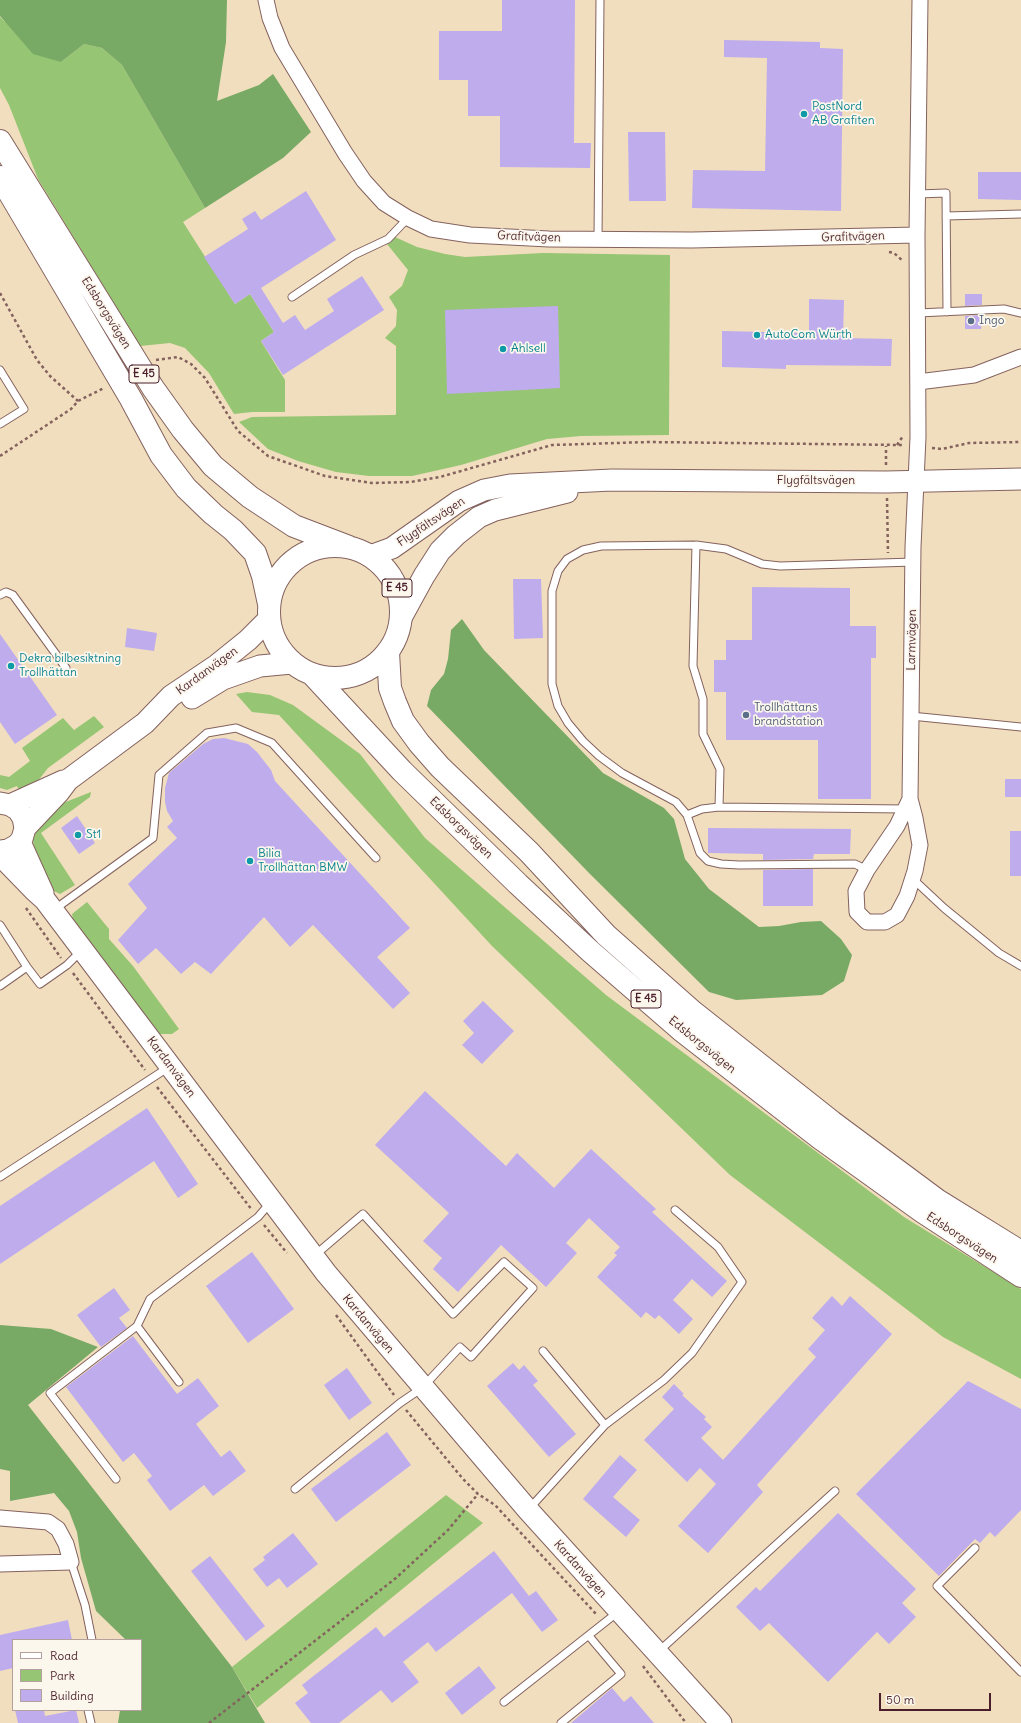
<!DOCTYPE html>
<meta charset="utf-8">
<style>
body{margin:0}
#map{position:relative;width:1021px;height:1723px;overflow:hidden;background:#f1debe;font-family:Delius,sans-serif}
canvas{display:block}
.legend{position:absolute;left:12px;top:1639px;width:130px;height:72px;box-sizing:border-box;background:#fbf7ec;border:1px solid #b4a19f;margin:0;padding:5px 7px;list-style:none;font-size:12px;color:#4a1f2b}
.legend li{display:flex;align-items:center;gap:8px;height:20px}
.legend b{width:20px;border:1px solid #b4a19f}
.scale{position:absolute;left:879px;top:1693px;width:112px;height:18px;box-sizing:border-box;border:2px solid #4a1f2b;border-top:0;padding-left:5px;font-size:12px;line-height:14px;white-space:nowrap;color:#4a1f2b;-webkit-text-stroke:3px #fbf7ec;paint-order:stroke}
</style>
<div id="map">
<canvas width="1021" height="1723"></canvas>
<ul class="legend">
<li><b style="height:5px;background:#fff"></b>Road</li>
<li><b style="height:11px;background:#96c573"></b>Park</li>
<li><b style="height:11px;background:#bfaced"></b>Building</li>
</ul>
<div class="scale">50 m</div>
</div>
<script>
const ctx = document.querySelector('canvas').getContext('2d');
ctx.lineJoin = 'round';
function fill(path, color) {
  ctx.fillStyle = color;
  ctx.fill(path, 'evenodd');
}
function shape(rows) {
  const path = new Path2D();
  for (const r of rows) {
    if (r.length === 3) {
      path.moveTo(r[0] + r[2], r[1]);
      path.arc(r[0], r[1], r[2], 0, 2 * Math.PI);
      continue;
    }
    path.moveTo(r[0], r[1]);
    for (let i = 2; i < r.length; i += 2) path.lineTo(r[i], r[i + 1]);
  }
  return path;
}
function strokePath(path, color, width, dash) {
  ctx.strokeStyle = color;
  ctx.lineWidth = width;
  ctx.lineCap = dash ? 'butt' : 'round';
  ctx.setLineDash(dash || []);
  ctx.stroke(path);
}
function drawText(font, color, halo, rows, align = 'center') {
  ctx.font = font + ' Delius,sans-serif';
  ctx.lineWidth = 3.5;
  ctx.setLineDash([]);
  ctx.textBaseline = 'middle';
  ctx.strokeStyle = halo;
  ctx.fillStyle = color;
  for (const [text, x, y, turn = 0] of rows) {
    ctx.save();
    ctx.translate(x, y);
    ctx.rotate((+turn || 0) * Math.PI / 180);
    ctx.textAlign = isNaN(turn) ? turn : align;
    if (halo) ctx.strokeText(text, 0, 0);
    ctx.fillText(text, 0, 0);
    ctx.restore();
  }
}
fill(shape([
 [0,17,4,21,61,62,84,44,102,48,122,65,205,208,183,222,235,304,250,294,274,332,261,341,285,380,285,412,252,412,234,414,209,373,185,348,170,343,140,346,38,179,9,105,0,88],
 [395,237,417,247,445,254,465,257,543,253,670,255,669,435,581,436,547,439,461,465,412,476,369,476,336,472,298,461,268,449,239,422,252,417,395,415,396,414,396,346,385,338,396,326,397,310,389,297,402,286,408,270,387,244,389,240],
 [247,692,270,695,293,705,360,754,425,838,606,995,904,1217,1021,1289,1021,1379,943,1337,730,1175,492,946,279,715,252,712,236,694],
 [94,716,104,727,48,768,33,787,20,793,17,786,7,790,0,788,0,775,9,777,30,761,22,748,63,718,74,730],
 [91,792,90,797,41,833,75,885,60,894,52,890,35,857,33,840,41,819,53,807],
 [87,902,109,929,109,939,133,966,179,1029,172,1034,159,1034,73,919,72,914],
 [446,1495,483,1523,257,1708,232,1667]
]), '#96c573');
fill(shape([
 [0,0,227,0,226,42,217,101,259,85,273,74,311,132,283,158,205,208,122,65,102,48,84,44,61,62,33,54,0,16],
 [462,619,484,650,603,773,664,808,674,819,685,859,709,889,759,927,779,926,801,922,821,921,841,939,852,955,844,981,822,995,736,1000,709,992,590,874,427,706,431,690,444,674,448,659,451,630],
 [0,1325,51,1329,98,1347,28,1405,232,1667,265,1723,118,1723,120,1710,141,1710,141,1640,126,1640,96,1611,81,1558,77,1532,69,1511,54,1493,10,1501,10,1471,0,1469]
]), '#78aa65');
fill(shape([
 [502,0,575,0,574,143,591,143,590,168,500,167,500,116,468,116,468,80,439,80,439,31,502,31],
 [724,40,820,42,820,48,843,49,841,211,692,208,693,170,765,171,767,58,724,57],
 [628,132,665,132,666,201,629,201],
 [978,172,1021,172,1021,200,978,199],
 [306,191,336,240,261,288,283,323,295,315,305,330,334,311,327,299,362,276,384,310,283,375,261,341,274,332,250,294,235,304,204,257,248,229,242,219,255,211,261,220],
 [965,294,982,294,982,305,965,306],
 [809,299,844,300,843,338,892,339,891,366,786,365,786,369,722,367,722,331,809,333],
 [558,306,560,388,447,394,445,310],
 [982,315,981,329,965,329,965,316],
 [513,579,541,579,543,638,514,639],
 [752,587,850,588,850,626,876,626,876,658,871,658,871,799,818,799,818,740,726,740,726,692,714,692,714,660,726,660,726,640,752,640],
 [127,628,157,633,154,651,125,647],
 [0,634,57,715,15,744,0,722],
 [224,738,248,744,257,752,271,770,275,781,410,928,377,957,410,993,393,1009,313,925,290,947,264,917,211,974,195,962,181,974,156,948,138,964,118,940,147,908,128,884,177,838,167,827,173,821,167,811,165,802,165,788,169,773,203,744,213,739],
 [1005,779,1021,779,1021,797,1005,797],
 [77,816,95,843,79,854,61,828],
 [708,828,851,829,850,854,814,854,813,859,763,860,763,854,708,853],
 [1010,831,1021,831,1021,876,1010,876],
 [813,869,813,906,763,906,763,870],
 [483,1001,514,1031,482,1064,462,1045,474,1033,463,1021],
 [425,1091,506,1166,517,1153,554,1188,591,1149,656,1209,652,1212,727,1281,712,1297,692,1279,673,1300,693,1319,679,1334,659,1315,655,1319,646,1312,641,1318,597,1277,617,1255,614,1253,620,1247,589,1218,566,1243,577,1253,546,1287,501,1245,458,1292,433,1269,442,1258,423,1241,449,1213,375,1145],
 [147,1108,198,1184,178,1198,154,1161,0,1264,0,1206],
 [252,1252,294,1309,248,1343,206,1286],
 [114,1288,130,1310,119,1318,127,1328,101,1347,77,1315],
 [832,1296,842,1306,850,1296,892,1334,757,1485,763,1492,708,1553,678,1526,716,1484,700,1468,687,1482,644,1440,674,1409,662,1397,674,1384,684,1394,682,1395,706,1417,704,1419,712,1427,701,1438,723,1460,816,1357,808,1349,825,1330,812,1318],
 [133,1336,177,1394,198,1378,219,1406,196,1424,221,1457,230,1450,246,1471,213,1496,204,1485,170,1511,147,1480,152,1476,134,1453,123,1462,66,1387],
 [513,1363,519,1370,524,1365,538,1381,533,1385,576,1434,549,1457,487,1386],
 [347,1368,372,1403,349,1420,324,1385],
 [968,1381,1021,1409,1021,1510,995,1537,990,1532,980,1543,975,1539,939,1576,856,1494],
 [387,1432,411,1465,336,1522,311,1489],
 [620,1455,637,1470,613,1497,640,1520,626,1537,583,1499],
 [838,1513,916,1589,902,1603,916,1617,889,1644,877,1632,828,1682,769,1623,760,1631,736,1607,756,1587,760,1591],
 [293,1533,318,1564,287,1588,279,1578,267,1587,253,1569,265,1560,263,1557],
 [494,1551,529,1596,536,1591,558,1620,542,1632,512,1593,436,1652,428,1642,403,1662,419,1682,392,1703,381,1690,339,1723,311,1723,295,1703,308,1693,302,1685,376,1627,384,1637],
 [210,1556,265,1626,246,1641,191,1571],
 [68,1620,72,1640,13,1640,13,1668,0,1671,0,1635],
 [479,1666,496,1688,462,1715,445,1693],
 [612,1688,624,1702,631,1696,654,1723,571,1723],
 [15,1710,44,1710,45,1716,76,1710,79,1723,18,1723]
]), '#bfaced');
const lane = shape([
 [918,194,946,193,947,312],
 [946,216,1021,214],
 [598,239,600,0],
 [292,297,354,255,388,239,408,218],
 [918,313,1004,309,1021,313],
 [0,370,24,409,0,424],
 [696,545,693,666,703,699,703,734,720,769,719,807],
 [0,595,6,592,13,595,66,668],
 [911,716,1021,727],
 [687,815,702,809,719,807,905,809],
 [867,870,855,864,739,865,721,864,708,861,700,853,687,815,676,802,622,773,599,756,583,741,568,723,558,706,552,684,552,591,558,571,567,559,583,550,601,546,696,545,726,549,762,564,780,566,914,562],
 [913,879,944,908,999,953,1021,966],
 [55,909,153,838,159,775,207,733,236,728,272,743,376,858],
 [0,925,27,967,0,986],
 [27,967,40,984,67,965,81,951],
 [0,1177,169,1067],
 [137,1326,179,1382],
 [605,1425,664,1380,692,1353,742,1282,718,1247,675,1210],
 [116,1479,50,1393,137,1326,150,1299,258,1217,270,1203],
 [295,1489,400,1403,422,1388,460,1347,471,1357,533,1288,504,1262,453,1314,363,1214,314,1256],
 [529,1509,605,1425,543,1351],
 [975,1548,937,1586,1021,1672],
 [71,1562,85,1605,92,1640],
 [658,1652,835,1491],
 [504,1702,618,1612],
 [88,1710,91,1723],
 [561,1723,621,1674,589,1636]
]);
const street = shape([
 [266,0,270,18,282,48,345,153,364,181,384,203,408,218,431,229,470,235,549,239,692,240,917,235],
 [918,382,974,375,1021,357],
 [910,799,897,826,867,870,856,891,857,912,867,922,885,922,897,915,907,896,915,871,920,845,915,818,910,799,913,547,918,437,917,235,920,0],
 [0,1518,48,1522,58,1529,66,1544,71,1562,0,1564]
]);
const secondary = shape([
 [370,556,392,548,459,501,484,490,510,485,612,480,886,482,1021,479],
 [401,618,424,576,440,551,456,535,479,517,495,510,567,492],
 [192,698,223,679,260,666,292,663],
 [0,803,10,805,18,810,23,818,25,828,22,839,17,845,8,850,0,851],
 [10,805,63,781],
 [25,828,59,792,68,780,145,723,171,696,217,665,248,640,269,619],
 [20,842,43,893],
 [0,855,34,890,45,900,326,1273,528,1510,721,1723]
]);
const highway = shape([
 [0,141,153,388,183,430,213,466,250,497,294,526,349,547],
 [0,177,131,399,161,455,186,488,213,514,233,530,255,553,263,576,269,604],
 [335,612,66],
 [388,652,390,688,395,702,403,721,419,743,440,767,529,852,606,935,693,1012,832,1122,937,1200,1021,1252],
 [312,674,402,771,518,884,590,951,681,1030,820,1138,923,1212,1021,1276]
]);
strokePath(lane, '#84625e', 9);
strokePath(street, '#84625e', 17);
strokePath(secondary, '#84625e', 23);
strokePath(highway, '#84625e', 24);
strokePath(shape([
 [889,252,894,253,903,261],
 [0,293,37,360,50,376,78,401],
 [156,360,178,357,191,364,205,378,238,431,268,456,325,476,372,483,411,482,440,477,552,445,648,442,903,445],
 [897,445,903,436],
 [932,448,942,449,969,443,1021,442],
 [0,456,71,409,78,401,104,388],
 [886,465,886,446],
 [887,498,888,553],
 [26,908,61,958],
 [73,973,145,1070],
 [157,1087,252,1210],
 [264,1225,287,1253],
 [336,1315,394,1395],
 [406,1410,463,1479,478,1494,495,1505,597,1615],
 [643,1666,686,1723],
 [209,1723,396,1578,448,1530,478,1494]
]), '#84625e', 2.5, [3, 3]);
strokePath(lane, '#fff', 7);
strokePath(street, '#fff', 15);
strokePath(secondary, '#fff', 21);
strokePath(highway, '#fff', 22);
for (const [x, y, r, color] of [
 [804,114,4,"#0f9aa8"],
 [971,321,4,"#5c6f8a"],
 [757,335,4,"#0f9aa8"],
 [503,349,4,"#0f9aa8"],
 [11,666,4,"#0f9aa8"],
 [746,715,4,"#5c6f8a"],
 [78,835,4,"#0f9aa8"],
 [250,861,4,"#0f9aa8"]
]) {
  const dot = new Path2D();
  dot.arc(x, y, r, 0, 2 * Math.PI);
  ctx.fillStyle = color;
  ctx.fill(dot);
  strokePath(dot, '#fbf7ec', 1.5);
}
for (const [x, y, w] of [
 [144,374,30],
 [397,588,30],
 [646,999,30]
]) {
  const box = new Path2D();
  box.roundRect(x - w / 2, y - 9, w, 18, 3);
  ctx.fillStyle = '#fbf7ec';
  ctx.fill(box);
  strokePath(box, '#4a1f2b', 1);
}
drawText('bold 11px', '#4a1f2b', null, [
 ["E 45",144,374],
 ["E 45",397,588],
 ["E 45",646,999]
]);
drawText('12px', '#0d838f', '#fbf7ec', [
 ["PostNord",812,107],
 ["AB Grafiten",812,121],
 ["AutoCom Würth",765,335],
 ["Ahlsell",511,349],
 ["Dekra bilbesiktning",19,659],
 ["Trollhättan",19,673],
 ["St1",86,835],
 ["Bilia",258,854],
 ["Trollhättan BMW",258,868]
], 'left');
drawText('12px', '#4a1f2b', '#fbf7ec', [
 ["Grafitvägen",529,237,2],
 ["Grafitvägen",853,237,-2],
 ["Edsborgsvägen",106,313,58],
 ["Flygfältsvägen",816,481],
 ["Flygfältsvägen",431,522,-34],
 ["Larmvägen",912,640,-89],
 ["Kardanvägen",207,671,-36],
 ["Edsborgsvägen",461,828,44],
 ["Edsborgsvägen",702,1045,39],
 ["Kardanvägen",171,1067,53],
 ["Edsborgsvägen",962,1238,33],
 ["Kardanvägen",368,1324,50],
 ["Kardanvägen",580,1569,48]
]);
drawText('12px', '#4e5e75', '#fbf7ec', [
 ["Ingo",979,321],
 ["Trollhättans",754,708],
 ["brandstation",754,722]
], 'left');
</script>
